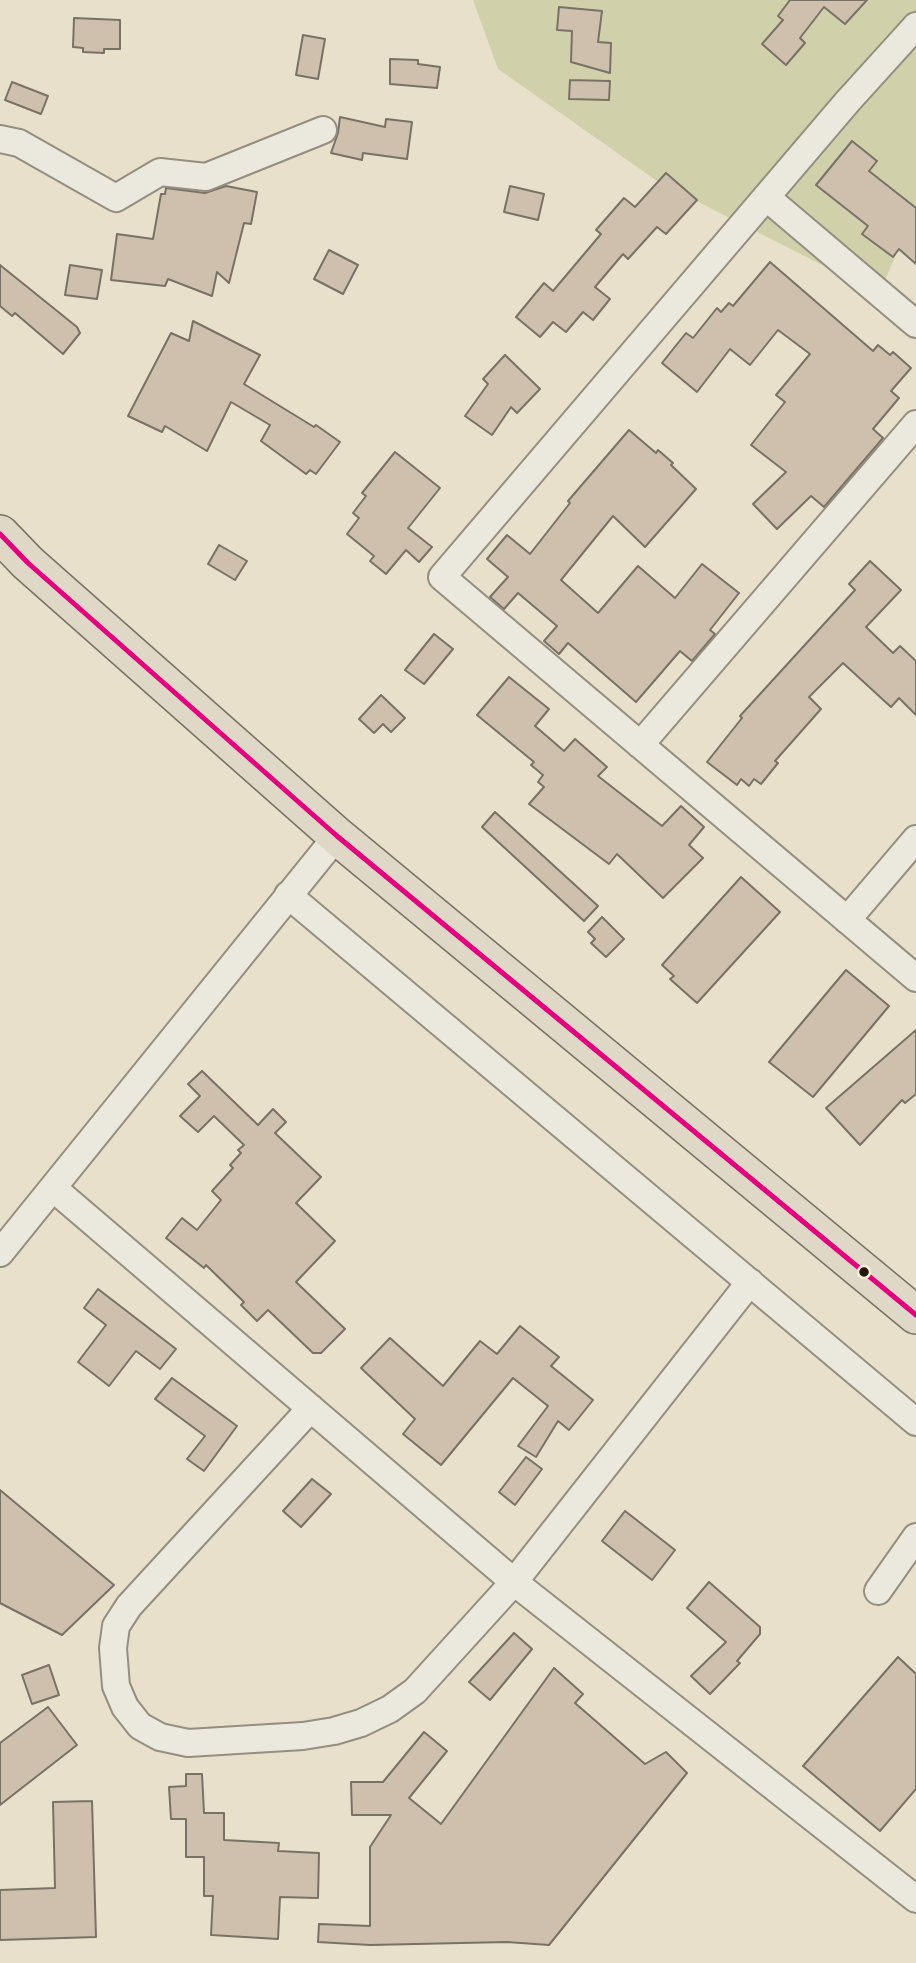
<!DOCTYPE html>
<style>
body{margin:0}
canvas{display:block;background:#e8e0ca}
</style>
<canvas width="916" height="1963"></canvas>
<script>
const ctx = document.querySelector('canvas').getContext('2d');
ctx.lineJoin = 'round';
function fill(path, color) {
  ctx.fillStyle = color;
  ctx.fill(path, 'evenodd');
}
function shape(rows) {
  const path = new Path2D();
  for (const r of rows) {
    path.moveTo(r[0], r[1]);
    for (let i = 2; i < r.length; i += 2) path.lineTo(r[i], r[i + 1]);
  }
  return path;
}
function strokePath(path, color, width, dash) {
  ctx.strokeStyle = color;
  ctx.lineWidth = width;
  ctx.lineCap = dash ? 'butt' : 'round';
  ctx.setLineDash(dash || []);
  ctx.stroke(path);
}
fill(shape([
 [473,0,916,0,916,208,879,294,657,181,498,69]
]), '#d0d1aa');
const building = shape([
 [790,0,867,0,845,24,824,7,800,38,805,43,786,65,762,44,783,20,778,16,790,0],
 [559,7,602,11,598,42,611,43,610,73,571,62,572,31,557,30,559,7],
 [74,18,120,20,120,49,104,49,104,53,83,52,83,48,73,47,74,18],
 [303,35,325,39,318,79,296,75,303,35],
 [390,59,418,60,418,64,440,67,437,88,390,84,390,59],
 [570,80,610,81,609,100,569,99,570,80],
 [12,82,48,96,41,114,5,100,12,82],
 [340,117,385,127,386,119,412,122,407,159,363,153,362,160,331,153,338,133,340,117],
 [852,141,877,161,869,171,916,208,916,264,899,249,893,257,862,234,868,226,816,185,852,141],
 [666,173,697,200,666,234,657,227,628,259,623,254,595,287,610,299,593,320,583,312,566,332,553,322,540,337,516,317,544,283,553,291,601,234,596,230,624,198,635,207,666,173],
 [226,186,257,192,251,224,244,223,229,283,217,272,212,296,168,279,165,286,111,280,117,234,153,239,161,194,165,194,166,188,205,193,226,186],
 [510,186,544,194,538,220,504,212,510,186],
 [329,250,358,265,343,294,314,279,329,250],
 [770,262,873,351,878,345,890,355,893,352,911,368,891,391,899,398,873,429,883,438,824,507,811,496,777,529,753,504,786,472,751,445,785,402,776,395,810,354,778,330,750,365,730,349,697,392,662,363,686,333,693,338,717,308,721,312,729,303,733,306,770,262],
 [0,265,77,327,80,333,63,354,15,313,12,316,0,306,0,265],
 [70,265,102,270,97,299,65,295,70,265],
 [193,321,260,355,244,384,314,427,316,425,340,442,316,474,310,470,306,474,261,441,270,425,231,402,207,451,165,426,162,432,128,416,171,333,189,341,193,321],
 [505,355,540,389,517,413,511,407,492,435,465,416,488,384,483,379,505,355],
 [629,430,656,453,658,450,673,463,671,465,696,489,645,547,613,516,561,580,598,613,638,566,675,598,702,564,739,593,710,630,715,634,692,661,680,651,636,702,568,643,559,654,544,641,557,626,518,593,504,609,490,597,508,577,487,559,507,535,530,554,570,503,568,501,629,430],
 [395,452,440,488,408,528,432,547,419,562,406,550,386,574,370,561,374,556,347,534,359,518,353,513,366,496,362,493,395,452],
 [219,545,247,561,235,580,208,564,219,545],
 [870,561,901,590,866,627,893,653,900,646,916,661,916,715,899,698,891,707,843,663,809,697,821,709,775,761,778,763,761,784,754,779,749,786,741,779,737,785,707,762,742,718,740,716,855,590,849,584,870,561],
 [434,634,453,649,424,684,405,670,434,634],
 [509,677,549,709,535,726,564,751,575,739,607,767,598,776,662,826,681,806,704,827,689,845,703,858,663,898,617,854,609,864,529,804,544,787,538,782,543,775,531,765,534,762,477,715,509,677],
 [381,695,405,718,391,732,383,724,374,733,359,719,381,695],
 [495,812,598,906,584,921,482,827,495,812],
 [741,877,780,912,697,1003,670,979,674,976,662,965,741,877],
 [602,917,624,939,606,957,591,943,595,939,588,932,602,917],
 [846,970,889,1006,813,1097,769,1062,846,970],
 [916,1030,916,1094,905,1103,902,1100,860,1145,826,1108,916,1030],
 [202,1071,258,1125,273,1109,286,1122,275,1133,321,1177,296,1203,335,1241,296,1282,345,1329,321,1353,313,1353,268,1310,257,1321,241,1305,244,1302,206,1265,204,1268,166,1238,182,1218,197,1230,221,1200,212,1191,233,1168,230,1165,241,1153,238,1150,244,1145,214,1116,198,1132,180,1116,200,1096,188,1084,202,1071],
 [98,1289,176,1349,160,1369,136,1351,109,1386,78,1362,106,1325,84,1308,98,1289],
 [520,1326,559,1357,551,1366,593,1400,569,1430,558,1421,536,1457,518,1446,548,1406,513,1378,441,1465,403,1434,415,1419,361,1368,390,1338,443,1386,480,1341,497,1354,520,1326],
 [172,1378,237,1426,204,1471,187,1459,205,1436,155,1399,172,1378],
 [526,1457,542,1469,515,1505,499,1492,526,1457],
 [312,1479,331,1494,301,1527,283,1511,312,1479],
 [0,1490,114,1585,62,1635,0,1603,0,1490],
 [625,1511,675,1550,652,1580,602,1541,625,1511],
 [709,1582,760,1627,760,1634,737,1661,740,1663,710,1694,691,1676,726,1642,687,1608,709,1582],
 [514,1633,532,1649,490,1700,469,1682,514,1633],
 [898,1657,916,1674,916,1789,880,1831,803,1766,898,1657],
 [49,1665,59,1695,32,1704,22,1675,49,1665],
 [554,1668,583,1694,575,1703,645,1764,666,1752,687,1773,549,1945,507,1942,370,1945,318,1942,319,1924,370,1926,370,1847,391,1815,352,1815,351,1782,383,1782,424,1732,447,1751,409,1798,441,1824,554,1668],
 [48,1707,77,1745,0,1805,0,1743,48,1707],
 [186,1774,202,1774,204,1813,224,1813,224,1840,279,1843,278,1851,319,1853,318,1898,280,1897,278,1939,211,1935,213,1896,204,1896,204,1857,186,1857,186,1819,171,1819,169,1787,186,1786,186,1774],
 [92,1801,96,1937,0,1940,0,1890,55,1888,53,1802,92,1801]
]);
fill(building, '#cfc0ae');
strokePath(building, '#787266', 2);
const minor = shape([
 [916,26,848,101,442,577,916,978],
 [0,139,19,143,116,198,160,172,206,177,323,130],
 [766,197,916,324],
 [640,745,916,424],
 [288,895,916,1422],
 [847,920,916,839],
 [53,1188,514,1582,916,1899],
 [0,1253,337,836],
 [311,1408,129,1606,116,1626,113,1648,116,1686,125,1707,140,1726,160,1737,188,1743,303,1736,334,1731,361,1723,390,1709,415,1691,514,1582,750,1282],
 [878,1591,916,1537]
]);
const highway = shape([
 [0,534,28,563,337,836,916,1315]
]);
strokePath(minor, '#938e80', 30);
strokePath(highway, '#787266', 40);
strokePath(minor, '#ebe8dd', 26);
strokePath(highway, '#dfd8c7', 37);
strokePath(shape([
 [0,534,28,563,337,836,916,1315]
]), '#e5007d', 5);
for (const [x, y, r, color] of [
 [864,1272,6,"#23170e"]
]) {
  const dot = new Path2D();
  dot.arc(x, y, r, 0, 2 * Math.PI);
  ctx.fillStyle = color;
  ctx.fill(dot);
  strokePath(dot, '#f8efd4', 2.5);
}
</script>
